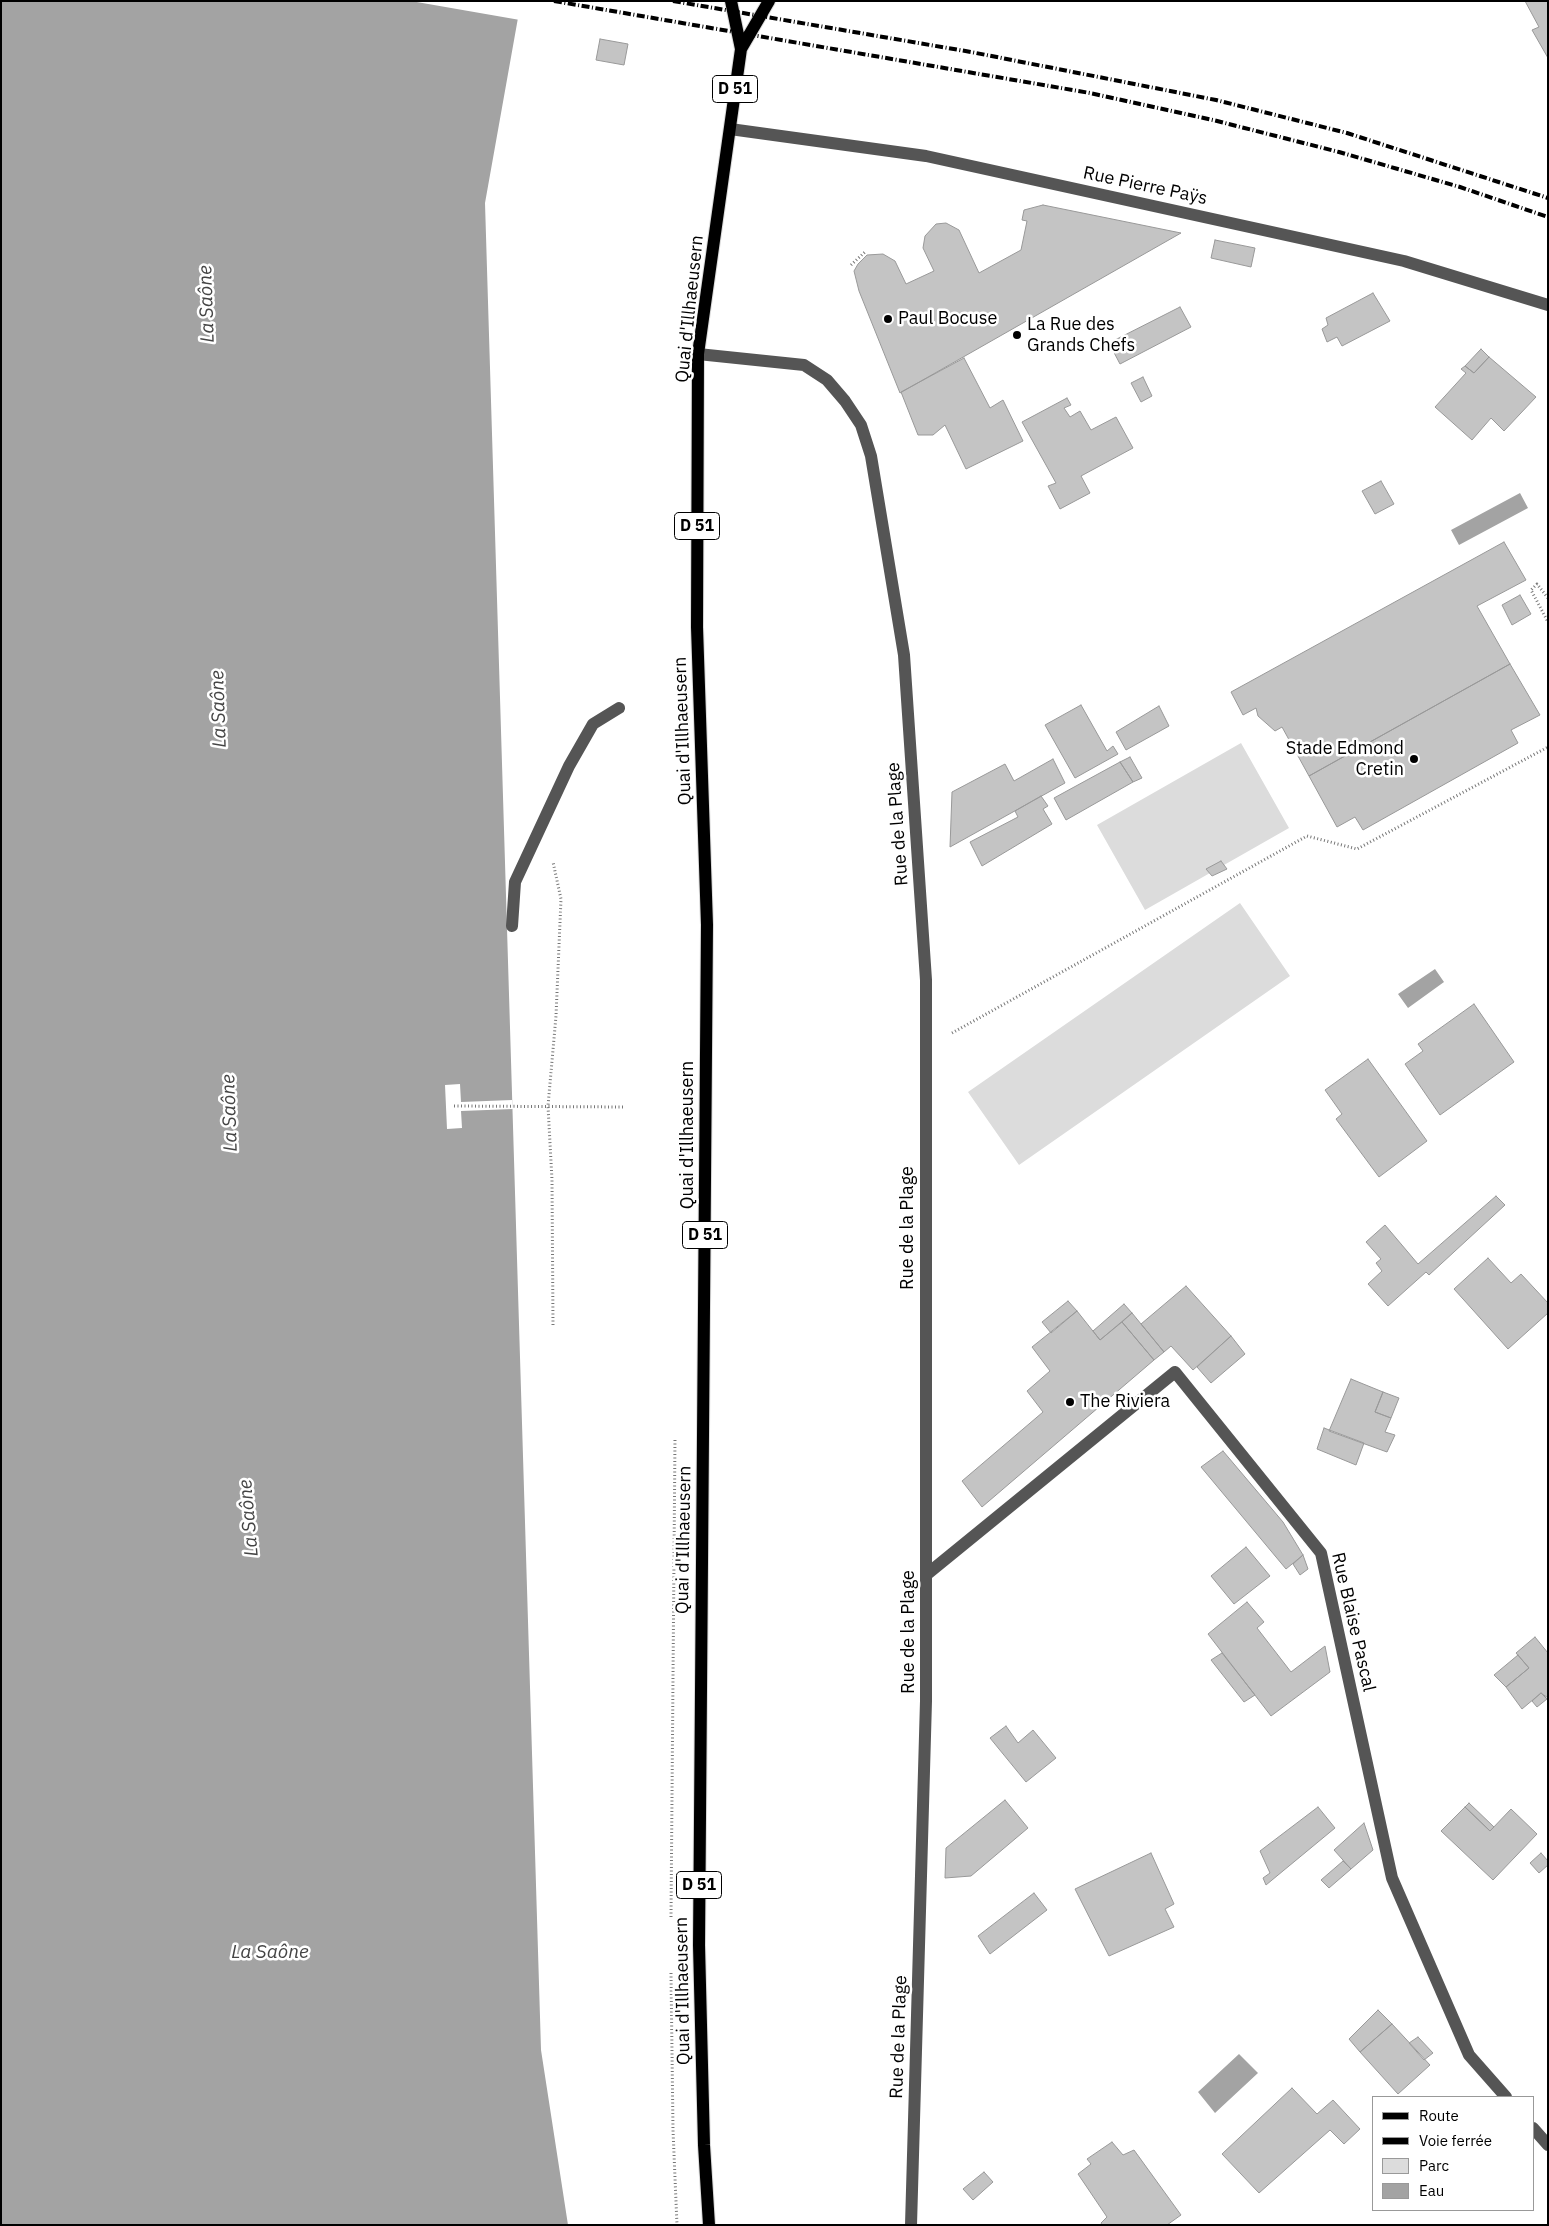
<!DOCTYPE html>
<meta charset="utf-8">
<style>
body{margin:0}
#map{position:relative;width:1549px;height:2226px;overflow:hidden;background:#fff;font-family:"IBM Plex Sans",sans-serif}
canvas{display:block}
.frame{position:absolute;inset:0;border:2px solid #000;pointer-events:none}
.legend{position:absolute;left:1372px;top:2096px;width:162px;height:115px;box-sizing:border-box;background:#fff;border:1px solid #999;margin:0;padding:6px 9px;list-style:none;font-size:15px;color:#000}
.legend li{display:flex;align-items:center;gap:10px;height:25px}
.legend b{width:25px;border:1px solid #999}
</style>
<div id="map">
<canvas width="1549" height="2226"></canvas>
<div class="frame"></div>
<ul class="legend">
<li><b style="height:6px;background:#000"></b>Route</li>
<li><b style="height:6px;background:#000"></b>Voie ferrée</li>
<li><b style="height:14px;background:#dcdcdc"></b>Parc</li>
<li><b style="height:14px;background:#a3a3a3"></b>Eau</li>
</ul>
</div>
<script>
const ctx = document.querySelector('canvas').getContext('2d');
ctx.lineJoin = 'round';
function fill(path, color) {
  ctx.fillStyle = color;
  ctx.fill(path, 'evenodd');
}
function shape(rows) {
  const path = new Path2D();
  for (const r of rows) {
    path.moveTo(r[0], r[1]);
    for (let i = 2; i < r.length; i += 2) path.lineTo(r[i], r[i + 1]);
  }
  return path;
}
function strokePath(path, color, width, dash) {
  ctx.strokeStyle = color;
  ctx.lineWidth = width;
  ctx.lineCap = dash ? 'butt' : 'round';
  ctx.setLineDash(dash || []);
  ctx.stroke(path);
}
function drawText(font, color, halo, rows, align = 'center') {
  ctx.font = font + ' "IBM Plex Sans",sans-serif';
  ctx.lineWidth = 5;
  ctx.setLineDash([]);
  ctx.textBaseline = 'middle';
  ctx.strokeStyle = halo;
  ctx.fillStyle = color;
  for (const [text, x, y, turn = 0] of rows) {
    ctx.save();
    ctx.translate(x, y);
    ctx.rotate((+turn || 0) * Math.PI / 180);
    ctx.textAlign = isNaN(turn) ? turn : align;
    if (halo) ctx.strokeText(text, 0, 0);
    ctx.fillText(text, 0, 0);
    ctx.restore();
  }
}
fill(shape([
 [1241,743,1289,828,1145,910,1097,825],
 [1240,903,1290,976,1019,1165,968,1092]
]), '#dcdcdc');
fill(shape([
 [1,1,521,1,485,203,541,2050,568,2225,1,2225],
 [1520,493,1528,508,1459,545,1451,530],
 [1435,969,1444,982,1408,1008,1398,994],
 [1239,2054,1258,2073,1215,2113,1198,2092]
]), '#a3a3a3');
fill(shape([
 [411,1,524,1,520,20],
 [460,1084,461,1102,512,1100,513,1109,461,1111,462,1128,447,1129,445,1085]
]), '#fff');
const building = shape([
 [1525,1,1548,1,1548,58,1532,30,1539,27,1525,1],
 [600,39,628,44,624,65,596,60,600,39],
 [1043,205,1181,233,900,393,859,291,854,271,858,264,867,255,883,254,895,261,906,284,934,271,923,248,925,236,936,224,946,223,959,230,979,273,1021,250,1027,221,1022,220,1024,210,1043,205],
 [1215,240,1255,248,1251,267,1211,258,1215,240],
 [1373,293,1390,321,1342,346,1337,337,1327,342,1322,329,1328,325,1326,318,1373,293],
 [1180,307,1191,327,1120,364,1109,343,1180,307],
 [1481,349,1489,357,1474,373,1465,366,1481,349],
 [1489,357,1536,397,1504,431,1491,418,1472,440,1435,407,1466,373,1461,369,1465,366,1474,373,1489,357],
 [964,358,990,408,1003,400,1023,441,966,469,945,425,933,435,918,435,901,392,964,358],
 [1143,377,1152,396,1141,402,1131,383,1143,377],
 [1067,398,1071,405,1064,408,1070,417,1080,411,1091,430,1116,417,1133,448,1081,476,1090,493,1060,509,1048,486,1056,483,1022,422,1067,398],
 [1381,481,1394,504,1375,514,1362,491,1381,481],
 [1504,542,1526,580,1477,606,1510,664,1309,776,1282,727,1275,731,1258,716,1256,708,1243,715,1231,692,1504,542],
 [1520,595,1531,614,1512,625,1502,605,1520,595],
 [1510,664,1540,715,1511,730,1518,743,1363,830,1355,817,1337,827,1309,776,1510,664],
 [1081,705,1107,751,1113,746,1118,754,1075,778,1045,725,1081,705],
 [1159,706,1169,726,1126,750,1116,732,1159,706],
 [1130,757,1142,778,1133,782,1120,762,1130,757],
 [1053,759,1065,783,950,847,952,792,1005,764,1014,781,1053,759],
 [1120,762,1133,782,1066,820,1054,798,1120,762],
 [1041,796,1048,806,1043,809,1052,824,982,866,970,842,1018,817,1015,811,1041,796],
 [1221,861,1227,869,1212,876,1206,869,1221,861],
 [1474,1004,1514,1062,1440,1115,1405,1064,1423,1051,1418,1044,1474,1004],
 [1368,1059,1427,1141,1379,1177,1336,1119,1342,1114,1325,1090,1368,1059],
 [1496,1196,1505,1205,1429,1275,1426,1272,1388,1306,1368,1284,1382,1271,1376,1263,1381,1259,1366,1242,1385,1225,1418,1264,1496,1196],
 [1488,1258,1511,1283,1521,1274,1548,1303,1548,1313,1508,1349,1454,1289,1488,1258],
 [1186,1286,1231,1336,1193,1370,1171,1346,1164,1352,1141,1324,1186,1286],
 [1068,1301,1077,1311,1051,1333,1042,1322,1068,1301],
 [1124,1304,1132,1313,1100,1340,1093,1331,1124,1304],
 [1077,1311,1100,1340,1122,1322,1154,1360,982,1507,962,1481,1043,1412,1027,1391,1050,1371,1032,1347,1077,1311],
 [1132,1313,1164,1352,1154,1360,1122,1322,1132,1313],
 [1231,1336,1245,1354,1211,1383,1197,1367,1231,1336],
 [1351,1379,1383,1392,1375,1412,1391,1418,1385,1432,1395,1435,1387,1452,1329,1431,1351,1379],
 [1383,1392,1399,1398,1391,1418,1375,1412,1383,1392],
 [1324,1428,1364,1443,1356,1465,1317,1449,1324,1428],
 [1223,1451,1283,1522,1303,1555,1286,1569,1201,1467,1223,1451],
 [1246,1547,1270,1576,1234,1604,1211,1576,1246,1547],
 [1303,1555,1308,1569,1300,1575,1293,1564,1303,1555],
 [1247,1602,1264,1622,1257,1628,1291,1672,1325,1646,1330,1672,1271,1716,1208,1634,1247,1602],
 [1535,1637,1548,1653,1548,1698,1541,1693,1522,1709,1506,1687,1529,1668,1516,1653,1535,1637],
 [1222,1653,1255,1695,1244,1702,1211,1660,1222,1653],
 [1518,1655,1529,1668,1506,1687,1494,1675,1518,1655],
 [1541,1693,1547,1699,1537,1707,1532,1701,1541,1693],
 [1006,1726,1018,1743,1033,1730,1056,1758,1026,1782,990,1738,1006,1726],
 [1005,1800,1028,1828,971,1876,945,1878,946,1848,1005,1800],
 [1469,1803,1494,1827,1490,1831,1465,1807,1469,1803],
 [1318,1807,1335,1828,1266,1885,1263,1878,1270,1873,1260,1851,1318,1807],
 [1465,1807,1490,1831,1511,1809,1537,1834,1493,1880,1441,1831,1465,1807],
 [1364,1823,1373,1850,1351,1869,1334,1850,1364,1823],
 [1151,1853,1174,1904,1165,1909,1174,1927,1109,1956,1075,1889,1151,1853],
 [1541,1853,1548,1861,1548,1865,1539,1873,1530,1863,1541,1853],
 [1343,1861,1351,1869,1329,1888,1321,1880,1343,1861],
 [1034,1893,1047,1910,990,1954,978,1936,1034,1893],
 [1378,2010,1392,2024,1360,2052,1349,2039,1378,2010],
 [1392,2024,1430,2065,1398,2094,1360,2052,1392,2024],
 [1418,2037,1433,2053,1424,2060,1409,2043,1418,2037],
 [1292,2088,1317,2114,1333,2100,1360,2129,1344,2144,1330,2130,1259,2193,1222,2154,1292,2088],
 [1112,2142,1123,2155,1134,2150,1181,2215,1167,2225,1102,2225,1101,2223,1107,2217,1078,2174,1091,2164,1087,2159,1112,2142],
 [984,2172,993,2182,973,2200,963,2189,984,2172]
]);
fill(building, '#c4c4c4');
strokePath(building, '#999', 1);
const major = shape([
 [741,49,769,1],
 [709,2225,704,2145,699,1945,707,925,697,627,698,354,741,49,731,1]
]);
strokePath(major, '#dbdbdb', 14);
strokePath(shape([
 [851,265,866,251],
 [1548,598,1537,584,1531,590,1548,622],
 [952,1033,1307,836,1357,849,1548,747],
 [454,1106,624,1107],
 [553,1325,552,1180,548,1106,556,1016,561,899,553,862],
 [671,1917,675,1438],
 [671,1973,673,2130,677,2225]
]), '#777', 3, [1, 2.5]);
strokePath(shape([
 [730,129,926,156,1404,261,1548,305],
 [698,354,804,365,827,380,845,401,861,425,871,456,904,655,926,980,926,1701,911,2225],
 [512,926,515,882,569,766,593,724,619,708],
 [926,1575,1175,1372,1321,1553,1392,1878,1469,2055,1506,2097],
 [1533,2128,1548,2145]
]), '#555', 12);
strokePath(major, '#000', 12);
strokePath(shape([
 [554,1,1090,93,1213,120,1339,152,1460,187,1548,217],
 [673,1,971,52,1216,100,1347,133,1548,198]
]), '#000', 4, [8, 2.5, 1, 2.5]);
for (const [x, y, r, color] of [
 [888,319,5,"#000"],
 [1017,335,5,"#000"],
 [1414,759,5,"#000"],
 [1070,1402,5,"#000"]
]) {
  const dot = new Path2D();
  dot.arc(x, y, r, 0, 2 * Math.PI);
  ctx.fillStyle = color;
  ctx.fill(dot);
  strokePath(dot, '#fff', 2);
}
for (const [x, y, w] of [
 [735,89,45],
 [697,526,45],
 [705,1235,45],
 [699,1885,45]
]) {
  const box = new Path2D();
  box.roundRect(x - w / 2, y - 13.5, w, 27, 4);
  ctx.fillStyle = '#fff';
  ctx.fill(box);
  strokePath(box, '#000', 1);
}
drawText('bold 16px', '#000', null, [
 ["D 51",735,89],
 ["D 51",697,526],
 ["D 51",705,1235],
 ["D 51",699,1885]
]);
drawText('18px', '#000', '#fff', [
 ["Rue Pierre Paÿs",1145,186,12],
 ["Quai d'Illhaeusern",690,309,-84],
 ["Quai d'Illhaeusern",683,731,-92],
 ["Rue de la Plage",898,824,-94],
 ["Quai d'Illhaeusern",688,1135,-90],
 ["Rue de la Plage",908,1228,-90],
 ["Quai d'Illhaeusern",684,1540,-89],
 ["Rue Blaise Pascal",1353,1622,77],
 ["Rue de la Plage",909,1632,-90],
 ["Quai d'Illhaeusern",683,1991,-91],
 ["Rue de la Plage",899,2037,-88]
]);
drawText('18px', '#000', '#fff', [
 ["Paul Bocuse",898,319],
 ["La Rue des",1027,325],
 ["Grands Chefs",1027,346],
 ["Stade Edmond",1404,749,"right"],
 ["Cretin",1404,770,"right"],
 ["The Riviera",1080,1402]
], 'left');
drawText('italic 19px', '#444', '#fff', [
 ["La Saône",207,304,-92],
 ["La Saône",219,709,-92],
 ["La Saône",230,1113,-92],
 ["La Saône",249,1518,-95],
 ["La Saône",270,1953]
]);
</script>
